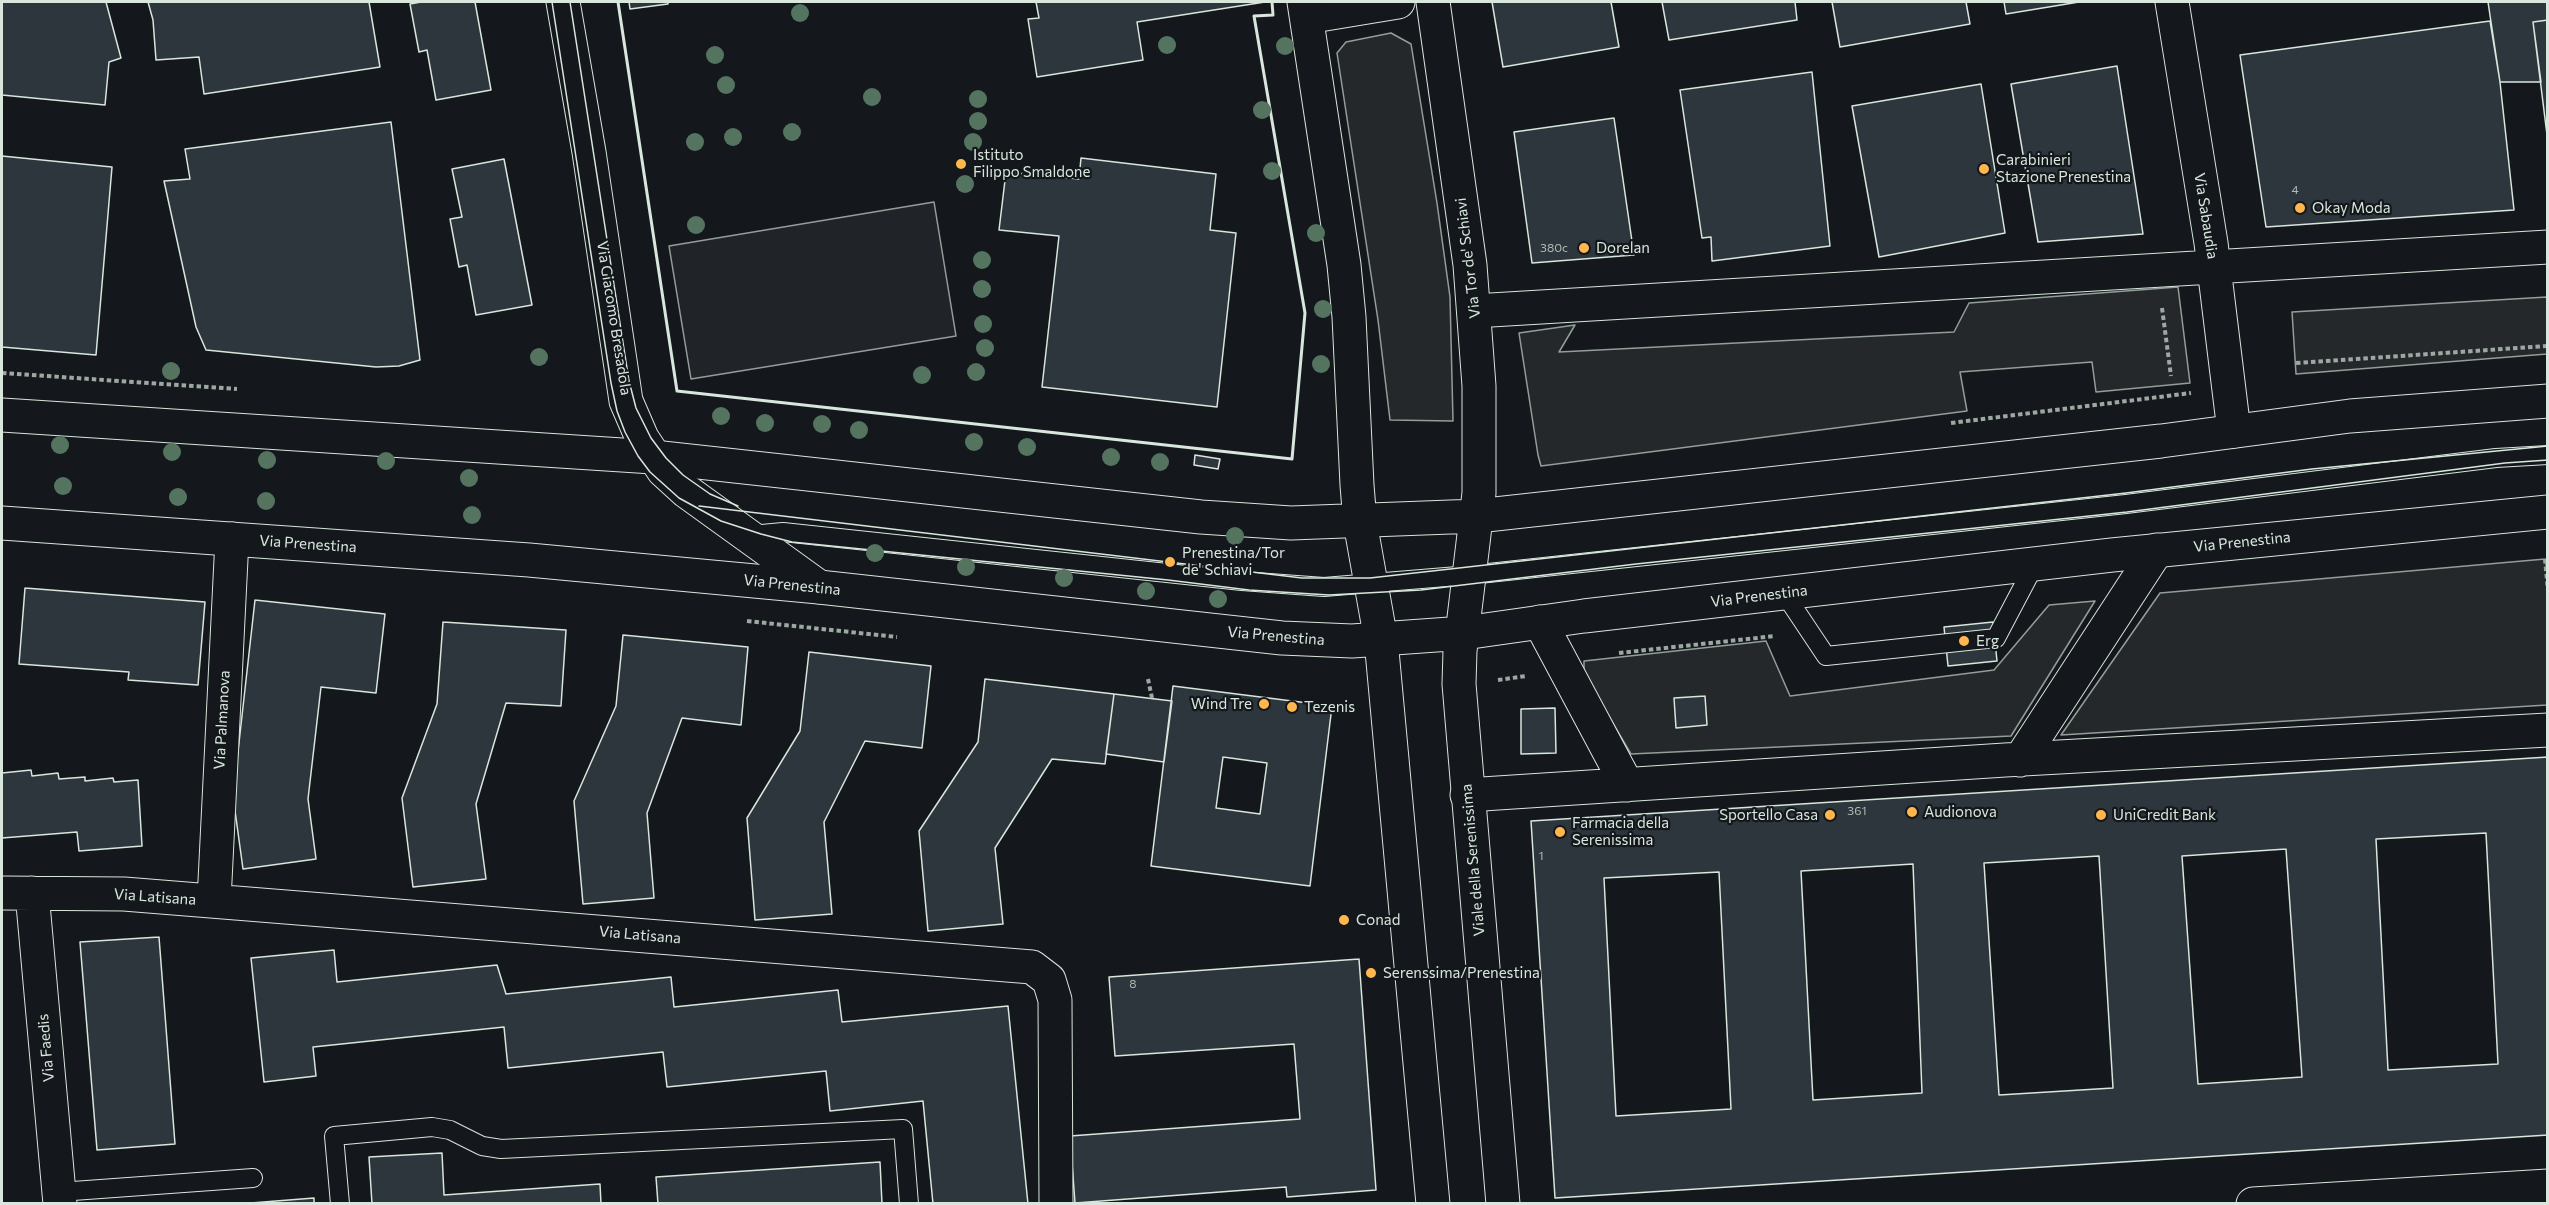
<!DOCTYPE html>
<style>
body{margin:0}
#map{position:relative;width:2549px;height:1205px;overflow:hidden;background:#14181c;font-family:Commissioner,sans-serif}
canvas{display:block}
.frame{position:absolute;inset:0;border:3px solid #d8e6dc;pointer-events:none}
</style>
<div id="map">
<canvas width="2549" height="1205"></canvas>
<div class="frame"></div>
</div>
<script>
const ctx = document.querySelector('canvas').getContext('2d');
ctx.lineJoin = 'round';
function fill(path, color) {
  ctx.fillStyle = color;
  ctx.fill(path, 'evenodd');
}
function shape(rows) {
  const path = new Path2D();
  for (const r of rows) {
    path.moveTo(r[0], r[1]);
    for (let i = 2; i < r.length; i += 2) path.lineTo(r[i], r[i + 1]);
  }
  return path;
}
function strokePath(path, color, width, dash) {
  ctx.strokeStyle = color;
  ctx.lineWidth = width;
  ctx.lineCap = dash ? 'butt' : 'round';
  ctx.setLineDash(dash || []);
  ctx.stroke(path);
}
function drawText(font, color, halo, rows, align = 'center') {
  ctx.font = font + ' Commissioner,sans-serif';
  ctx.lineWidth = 4.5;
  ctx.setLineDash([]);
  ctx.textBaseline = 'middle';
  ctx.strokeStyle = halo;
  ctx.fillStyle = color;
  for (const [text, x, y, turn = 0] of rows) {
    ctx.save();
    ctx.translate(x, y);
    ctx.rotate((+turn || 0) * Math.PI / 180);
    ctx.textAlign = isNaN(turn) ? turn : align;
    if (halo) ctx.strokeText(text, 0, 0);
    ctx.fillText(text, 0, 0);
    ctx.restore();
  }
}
const green = shape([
 [934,202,956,336,691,379,669,246,934,202]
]);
fill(green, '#202428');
strokePath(green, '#939e99', 1.5);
const parking = shape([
 [1391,33,1411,44,1437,203,1450,297,1453,421,1390,420,1378,320,1337,53,1346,42,1391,33],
 [2178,287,2190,383,2096,392,2092,362,1960,372,1967,411,1541,466,1538,455,1519,333,1575,325,1559,352,1954,332,1969,303,2178,287],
 [2547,297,2547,354,2296,374,2292,312,2547,297],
 [2545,559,2548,576,2547,705,2061,735,2160,593,2545,559],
 [2095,601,2011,736,1631,754,1585,676,1584,668,1584,661,1766,641,1790,696,1994,670,2049,605,2095,601]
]);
fill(parking, '#24282b');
strokePath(parking, '#939e99', 1.5);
const building = shape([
 [2,2,106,2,121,58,109,62,105,105,2,95,2,2],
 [148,2,369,2,380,67,204,94,199,57,156,60,153,20,148,2],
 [421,2,475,2,491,90,436,100,427,50,419,52,410,4,421,2],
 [629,2,668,2,668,4,630,9,629,2],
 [1036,2,1265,2,1137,22,1143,60,1037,77,1028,19,1039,18,1036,2],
 [1492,2,1611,2,1619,47,1503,67,1492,2],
 [1662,2,1795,2,1797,20,1669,40,1662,2],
 [1832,2,1966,2,1970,24,1840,47,1832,2],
 [2004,2,2079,2,2006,14,2004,2],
 [2488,2,2548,2,2548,20,2533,22,2541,82,2500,82,2488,2],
 [2548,20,2548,143,2533,22,2548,20],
 [2490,21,2500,82,2514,210,2266,227,2240,55,2490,21],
 [2117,66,2143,234,2038,242,2011,84,2117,66],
 [1812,72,1830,246,1712,261,1711,237,1702,238,1680,90,1812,72],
 [1981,84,2005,233,1879,257,1852,106,1981,84],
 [1614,118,1634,255,1532,263,1514,132,1614,118],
 [391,122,420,360,399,366,376,367,206,350,196,327,164,181,190,179,185,149,391,122],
 [2,156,112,167,96,355,2,347,2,156],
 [1081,158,1216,174,1210,230,1236,233,1217,407,1042,387,1059,236,999,230,1006,172,1079,179,1081,158],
 [504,159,532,305,476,315,467,265,459,267,450,219,462,217,452,169,504,159],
 [1195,455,1220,459,1218,469,1194,465,1195,455],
 [25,588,205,602,198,685,128,680,129,672,19,664,25,588],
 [255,600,385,614,376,693,321,687,308,799,316,859,243,869,233,796,255,600],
 [443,622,566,630,561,706,506,703,476,804,486,879,413,887,402,798,437,704,443,622],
 [1993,622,1997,661,1948,666,1944,627,1993,622],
 [623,635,748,647,741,725,682,718,647,813,654,898,583,904,574,801,616,706,623,635],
 [809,652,931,666,922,748,865,741,824,822,832,914,755,920,747,818,800,731,809,652],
 [985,679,1114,694,1105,764,1052,759,995,848,1003,924,928,931,919,831,978,742,985,679],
 [1173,686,1332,706,1310,886,1151,866,1173,686],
 [1223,757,1267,763,1260,814,1216,808,1223,757],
 [1114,694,1172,701,1164,762,1106,754,1114,694],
 [1705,696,1707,725,1676,728,1674,698,1705,696],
 [1555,708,1556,753,1521,754,1521,709,1555,708],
 [2548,757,2548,1135,1555,1198,1531,821,2548,757],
 [2486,833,2498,1064,2388,1070,2376,839,2486,833],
 [2286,849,2302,1077,2198,1084,2182,856,2286,849],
 [2099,856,2113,1088,1999,1095,1984,863,2099,856],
 [1913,864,1922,1093,1813,1100,1801,871,1913,864],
 [1719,872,1731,1109,1616,1116,1604,878,1719,872],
 [31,770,32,776,58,773,59,779,85,777,85,781,113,778,114,782,138,780,142,846,79,851,77,832,2,838,2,773,31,770],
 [159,937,175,1144,97,1150,80,942,159,937],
 [334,950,337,982,497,965,506,994,671,977,674,1007,838,990,842,1022,1008,1006,1028,1204,933,1204,923,1101,830,1111,826,1071,667,1087,663,1052,508,1068,504,1027,313,1047,316,1076,264,1082,251,958,334,950],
 [1359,959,1376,1190,1287,1197,1286,1187,1075,1203,1070,1136,1300,1119,1294,1044,1115,1056,1109,977,1359,959],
 [442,1153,444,1195,600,1184,601,1204,372,1204,369,1157,442,1153],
 [880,1162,882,1204,658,1204,656,1177,880,1162],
 [314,1198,314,1204,238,1204,314,1198]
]);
fill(building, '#2c363c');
strokePath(building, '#d8e6dc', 1.5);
const service = shape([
 [751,535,783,532,1242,581,1324,587,1470,575,2126,504,2496,458,2548,455],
 [1784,593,1826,656,1996,638,2035,564],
 [59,1192,253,1178],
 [340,1204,334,1136,432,1127,450,1130,482,1146,501,1149,903,1129,909,1204]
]);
const minor = shape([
 [563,2,589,152,626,401,642,438,663,470,686,491,819,587],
 [2172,2,2211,243,2234,431],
 [1307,17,1398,2],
 [1474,311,2548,247],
 [1540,622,1627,785],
 [2020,760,2157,550],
 [1467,795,2005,760,2548,730],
 [2,893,124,894,1032,967,1049,980,1055,1000,1056,1204],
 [32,893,60,1204],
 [214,901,232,539],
 [2253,1204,2548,1186]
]);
const secondary = shape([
 [1304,2,1344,265,1349,317,1357,485,1360,522,1381,640,1433,1204],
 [1433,2,1470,265,1479,386,1479,493,1460,651,1459,684,1503,1204],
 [2,415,653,457,1201,517,1291,523,1477,516,2161,441,2350,416,2548,401],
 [2,523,529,560,819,587,1282,638,1352,641,1464,633,1584,616,2112,555,2548,512]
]);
strokePath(service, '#d8e6dc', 20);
strokePath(minor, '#d8e6dc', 35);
strokePath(secondary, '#d8e6dc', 35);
strokePath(shape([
 [2162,308,2171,376],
 [2296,363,2548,346],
 [2,373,237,389],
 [1951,423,2191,393],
 [2545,559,2548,591],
 [747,621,897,637],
 [1619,653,1775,636],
 [1148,679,1152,698],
 [1498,680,1526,676]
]), '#9da8a2', 4, [4.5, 3]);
strokePath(service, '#14181c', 18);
strokePath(minor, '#14181c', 33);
strokePath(secondary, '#14181c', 33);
strokePath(shape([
 [552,2,611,383,617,411,625,432,638,456,650,472,679,498,721,521,761,534,792,542,1168,580,1249,590,1329,595,1421,590,1636,564,2127,512,2505,463,2548,460],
 [570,2,629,381,636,408,651,438,666,458,683,475,710,494,738,506],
 [699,506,1302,578,1370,578,2126,493,2312,469,2548,446]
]), '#d8e6dc', 1.5);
strokePath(shape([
 [618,2,677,391,1292,459,1305,313,1254,16,1273,15,1272,2]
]), '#d8e6dc', 3);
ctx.fillStyle = '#55745f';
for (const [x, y] of [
 [800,13],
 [1167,45],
 [1285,46],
 [715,55],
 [726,85],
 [872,97],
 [978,99],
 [1262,110],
 [978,121],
 [792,132],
 [733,137],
 [695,142],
 [973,142],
 [1272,171],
 [965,184],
 [696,225],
 [1316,233],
 [982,260],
 [982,289],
 [1323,309],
 [983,324],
 [985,348],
 [539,357],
 [1321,364],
 [171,371],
 [976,372],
 [922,375],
 [721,416],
 [765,423],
 [822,424],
 [859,430],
 [974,442],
 [60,445],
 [1027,447],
 [172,452],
 [1111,457],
 [267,460],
 [386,461],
 [1160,462],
 [469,478],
 [63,486],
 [178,497],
 [266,501],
 [472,515],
 [1235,536],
 [875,553],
 [966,567],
 [1064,578],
 [1146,591],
 [1218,599]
]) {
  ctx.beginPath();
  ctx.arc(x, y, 9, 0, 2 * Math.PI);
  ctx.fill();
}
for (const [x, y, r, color] of [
 [961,164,6,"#ffb74d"],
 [1984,169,6,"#ffb74d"],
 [2300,208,6,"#ffb74d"],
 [1584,248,6,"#ffb74d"],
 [1170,562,6,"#ffb74d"],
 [1964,641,6,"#ffb74d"],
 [1264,704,6,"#ffb74d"],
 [1292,707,6,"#ffb74d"],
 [1912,812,6,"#ffb74d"],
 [1830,815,6,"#ffb74d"],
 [2101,815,6,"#ffb74d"],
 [1560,832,6,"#ffb74d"],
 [1344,920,6,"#ffb74d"],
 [1371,973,6,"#ffb74d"]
]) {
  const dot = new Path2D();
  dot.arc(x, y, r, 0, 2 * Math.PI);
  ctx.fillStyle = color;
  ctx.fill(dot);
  strokePath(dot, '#14181c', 2);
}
drawText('12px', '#adbab4', null, [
 ["4",2295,190],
 ["380c",1554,248],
 ["361",1857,811],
 ["1",1541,856],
 ["8",1133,984]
]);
drawText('15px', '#d8e6dc', '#14181c', [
 ["Istituto",973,155],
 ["Filippo Smaldone",973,172],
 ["Carabinieri",1996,160],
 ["Stazione Prenestina",1996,177],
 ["Okay Moda",2312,208],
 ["Dorelan",1596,248],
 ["Prenestina/Tor",1182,553],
 ["de' Schiavi",1182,570],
 ["Erg",1976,641],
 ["Wind Tre",1252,704,"right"],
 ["Tezenis",1304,707],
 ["Audionova",1924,812],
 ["Sportello Casa",1818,815,"right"],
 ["UniCredit Bank",2113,815],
 ["Farmacia della",1572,823],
 ["Serenissima",1572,840],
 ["Conad",1356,920],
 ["Serenssima/Prenestina",1383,973]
], 'left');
drawText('15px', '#d8e6dc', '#14181c', [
 ["Via Sabaudia",2206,216,81],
 ["Via Tor de' Schiavi",1468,258,-97],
 ["Via Giacomo Bresadola",614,318,81],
 ["Via Prenestina",2242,542,-6],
 ["Via Prenestina",308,544,4],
 ["Via Prenestina",792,585,6],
 ["Via Prenestina",1759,596,-7],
 ["Via Prenestina",1276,636,5],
 ["Via Palmanova",222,720,-87],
 ["Viale della Serenissima",1473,860,-95],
 ["Via Latisana",155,897,4],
 ["Via Latisana",640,935,5],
 ["Via Faedis",46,1048,-95]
]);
</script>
